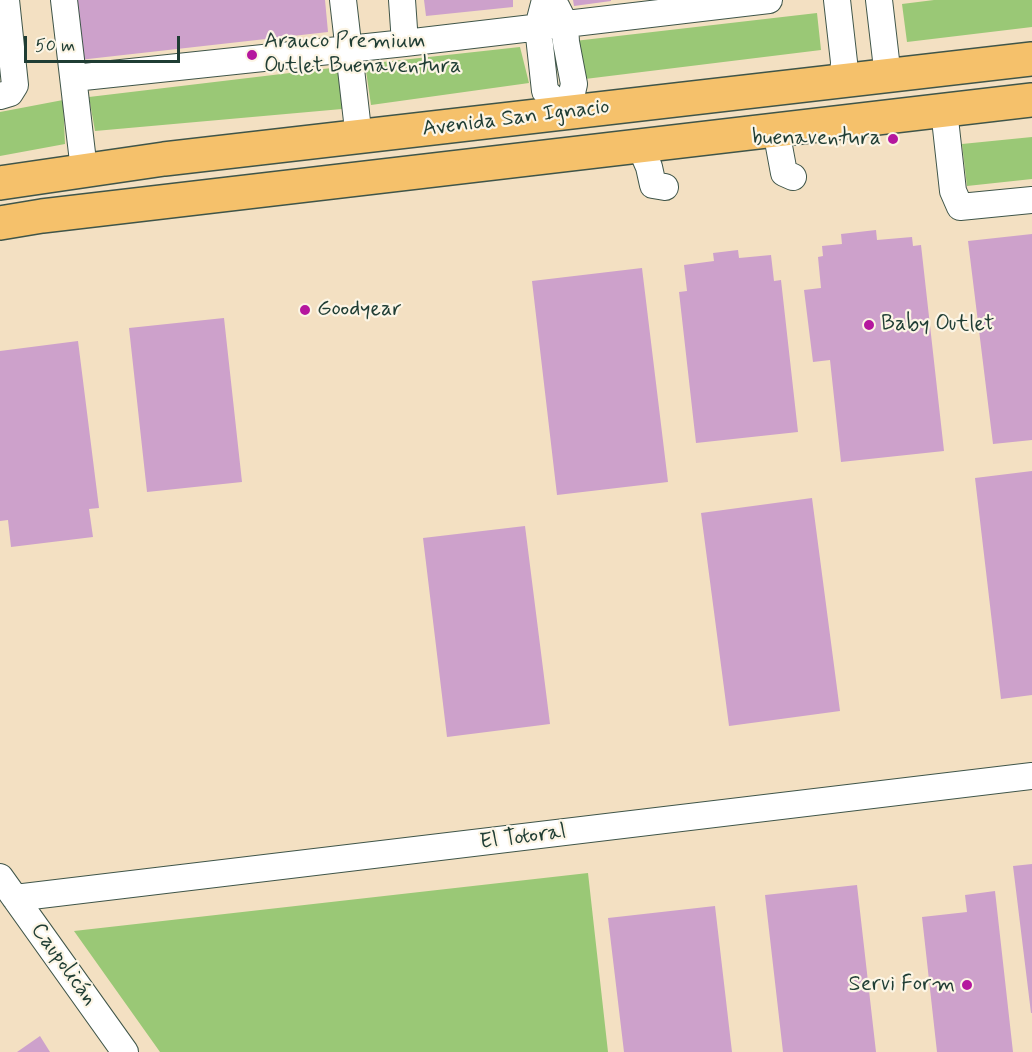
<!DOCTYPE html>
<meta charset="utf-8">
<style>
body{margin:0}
#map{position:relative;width:1032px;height:1052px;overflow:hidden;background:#f3e0c2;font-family:Mynerve,sans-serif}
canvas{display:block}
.scale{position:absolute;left:24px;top:36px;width:156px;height:27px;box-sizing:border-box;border:3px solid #1f3d34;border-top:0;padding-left:8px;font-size:18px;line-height:21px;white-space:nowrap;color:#1f3d34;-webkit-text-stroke:4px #fcf5e5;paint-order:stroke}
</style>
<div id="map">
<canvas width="1032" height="1052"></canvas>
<div class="scale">50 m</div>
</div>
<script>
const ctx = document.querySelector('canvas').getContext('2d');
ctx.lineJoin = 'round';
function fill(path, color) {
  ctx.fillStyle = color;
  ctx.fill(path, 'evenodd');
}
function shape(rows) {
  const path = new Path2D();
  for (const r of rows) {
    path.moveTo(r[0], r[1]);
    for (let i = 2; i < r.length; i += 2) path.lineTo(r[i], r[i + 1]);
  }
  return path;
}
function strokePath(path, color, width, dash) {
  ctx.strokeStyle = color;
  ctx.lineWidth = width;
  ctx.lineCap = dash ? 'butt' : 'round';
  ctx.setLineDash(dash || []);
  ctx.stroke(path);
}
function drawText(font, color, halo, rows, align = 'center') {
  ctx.font = font + ' Mynerve,sans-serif';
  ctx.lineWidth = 4.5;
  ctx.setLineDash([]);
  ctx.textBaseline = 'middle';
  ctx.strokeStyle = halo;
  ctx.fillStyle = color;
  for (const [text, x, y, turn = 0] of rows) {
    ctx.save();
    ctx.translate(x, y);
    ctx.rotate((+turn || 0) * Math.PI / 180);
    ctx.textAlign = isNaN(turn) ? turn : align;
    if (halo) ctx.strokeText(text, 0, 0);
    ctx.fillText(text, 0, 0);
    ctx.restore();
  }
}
fill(shape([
 [934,0,1032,0,1032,27,907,42,902,4],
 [817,13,821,50,585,79,566,42],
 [520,47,529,83,371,105,365,64],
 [340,67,342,109,95,131,89,97],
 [63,100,65,144,0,156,0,112],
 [1032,137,1032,179,967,186,962,144],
 [588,873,608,1052,160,1052,74,931]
]), '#9ac876');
fill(shape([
 [72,0,325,0,328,32,79,60],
 [424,0,513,0,513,7,426,16],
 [573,0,611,0,611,1,574,6],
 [876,230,877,240,912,237,913,246,921,245,944,451,841,462,830,360,813,362,804,290,821,288,818,257,823,256,822,246,842,244,841,234],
 [1032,234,1032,440,993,444,968,241],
 [738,250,739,258,771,255,774,281,781,280,798,432,696,443,679,292,687,291,684,265,714,261,713,253],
 [642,268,668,482,557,495,532,281],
 [224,318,242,482,147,492,129,328],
 [78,341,99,508,89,509,93,537,11,547,8,520,0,521,0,351],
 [1032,471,1032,695,1001,699,975,478],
 [812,498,840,711,729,726,701,513],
 [525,526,550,724,447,737,423,538],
 [1032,864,1032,1013,1031,1013,1013,866],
 [857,885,876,1052,783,1052,765,895],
 [995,891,1013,1052,937,1052,922,917,967,912,965,895],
 [715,906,732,1052,624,1052,608,918],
 [40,1036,50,1052,17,1052]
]), '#cda1cb');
const minor = shape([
 [64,0,84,170],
 [343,0,357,121,356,138],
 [402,0,405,43],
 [545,0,538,27,545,91,553,99,561,114],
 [837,0,844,62,843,82],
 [879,0,886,60,890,76],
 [557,8,565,24,566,42,574,84,571,97,561,114],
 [74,78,405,43,769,0],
 [0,96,10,93,15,85,6,0],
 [944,110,953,191,960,207,1032,200],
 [776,130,784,173,793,177],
 [640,146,649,167,653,185,665,187],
 [0,877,125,1052],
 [15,898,1032,776]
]);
const major = shape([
 [0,183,164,159,1032,59],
 [0,223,42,216,1032,100]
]);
strokePath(minor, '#3f5549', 28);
strokePath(major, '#3f5549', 36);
strokePath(minor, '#fff', 26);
strokePath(major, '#f5c16b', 33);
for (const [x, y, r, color] of [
 [252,55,6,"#b5179e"],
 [893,139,6,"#b5179e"],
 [305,310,6,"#b5179e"],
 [869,325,6,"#b5179e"],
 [967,985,6,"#b5179e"]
]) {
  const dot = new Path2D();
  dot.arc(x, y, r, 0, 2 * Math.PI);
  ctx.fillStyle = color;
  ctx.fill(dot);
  strokePath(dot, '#fcf5e5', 2);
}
drawText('22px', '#1f3d34', '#fcf5e5', [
 ["Arauco Premium",264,42],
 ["Outlet Buenaventura",264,67],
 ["buenaventura",881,139,"right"],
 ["Goodyear",317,310],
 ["Baby Outlet",881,325],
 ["Servi Form",955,985,"right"]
], 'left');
drawText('22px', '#1f3d34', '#fcf5e5', [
 ["Avenida San Ignacio",516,119,-7],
 ["El Totoral",523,838,-7],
 ["Caupolicán",63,965,54]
]);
</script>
